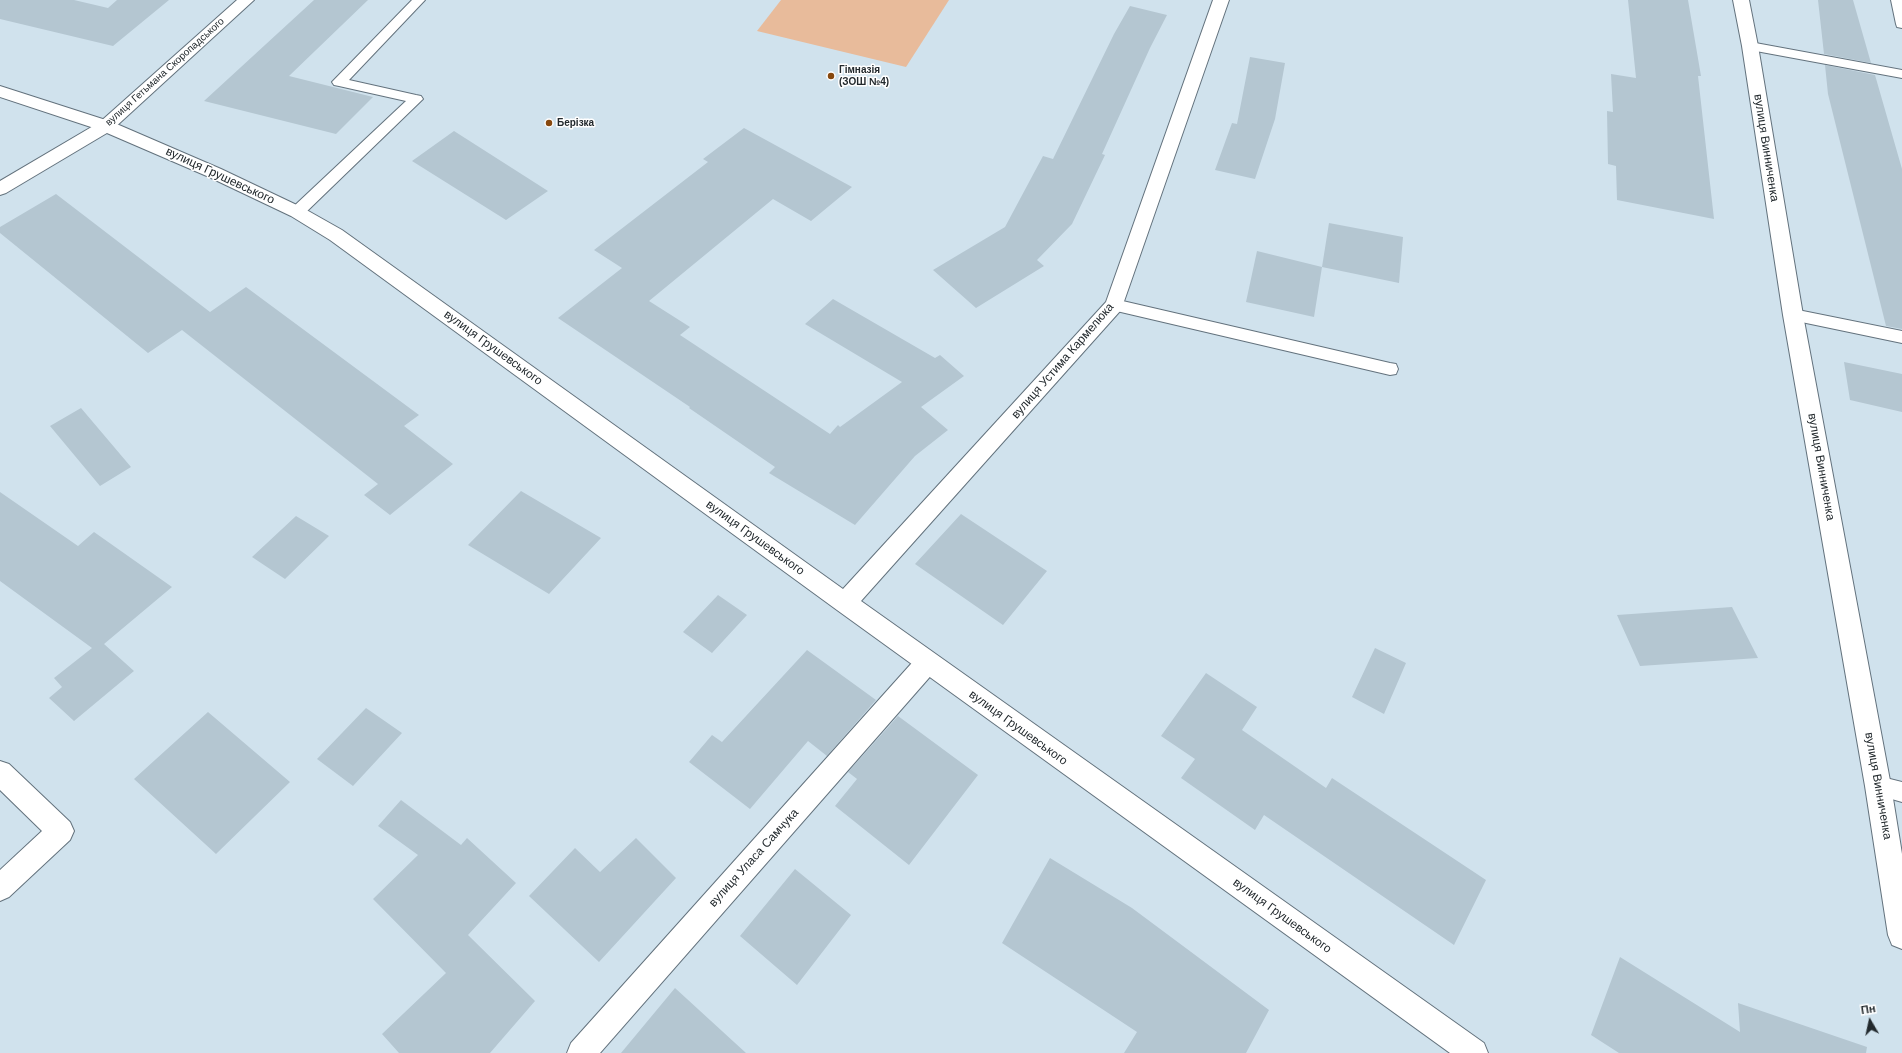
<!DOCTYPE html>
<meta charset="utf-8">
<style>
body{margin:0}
#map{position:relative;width:1902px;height:1053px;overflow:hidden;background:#d0e2ed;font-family:Arial,sans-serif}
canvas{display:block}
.north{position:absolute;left:1850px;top:1001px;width:40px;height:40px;-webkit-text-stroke:3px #fff;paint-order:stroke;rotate:351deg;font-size:11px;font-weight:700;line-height:16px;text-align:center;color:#22292d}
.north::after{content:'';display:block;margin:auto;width:14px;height:18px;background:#22292d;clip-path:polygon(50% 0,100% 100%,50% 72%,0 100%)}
</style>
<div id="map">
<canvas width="1902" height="1053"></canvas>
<div class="north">Пн</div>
</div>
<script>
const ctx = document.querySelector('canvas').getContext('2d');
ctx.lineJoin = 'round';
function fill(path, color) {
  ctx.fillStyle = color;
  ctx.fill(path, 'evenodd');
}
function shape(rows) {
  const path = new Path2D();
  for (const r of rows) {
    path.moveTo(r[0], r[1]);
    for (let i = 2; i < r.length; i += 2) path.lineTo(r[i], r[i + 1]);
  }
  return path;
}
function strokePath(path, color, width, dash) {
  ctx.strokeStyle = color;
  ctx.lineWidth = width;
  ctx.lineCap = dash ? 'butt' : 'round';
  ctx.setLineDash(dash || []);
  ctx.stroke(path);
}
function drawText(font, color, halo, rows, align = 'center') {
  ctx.font = font + ' Arial,sans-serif';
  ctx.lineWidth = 3;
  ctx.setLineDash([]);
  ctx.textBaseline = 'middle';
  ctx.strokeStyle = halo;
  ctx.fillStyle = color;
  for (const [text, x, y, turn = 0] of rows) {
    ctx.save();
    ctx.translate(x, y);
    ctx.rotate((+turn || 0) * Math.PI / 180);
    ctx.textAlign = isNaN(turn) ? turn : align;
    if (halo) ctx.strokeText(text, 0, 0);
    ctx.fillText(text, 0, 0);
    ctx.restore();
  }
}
fill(shape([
 [781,0,949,0,906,67,757,31]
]), '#e8bb9b');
fill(shape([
 [0,0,74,0,108,8,117,0,169,0,113,46,0,19],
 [314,0,368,0,289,76,373,97,336,134,204,101],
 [1628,0,1688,0,1701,76,1698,76,1714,219,1617,200,1616,166,1608,164,1607,111,1613,112,1611,74,1636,78],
 [1818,0,1853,0,1871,63,1824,54],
 [1130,6,1167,15,1150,48,1102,154,1105,155,1072,224,1037,260,1044,266,976,308,933,270,1005,227,1043,156,1053,159,1114,34],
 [1250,57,1285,63,1275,119,1255,179,1215,170,1232,123,1237,124],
 [1825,65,1875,75,1902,169,1902,329,1886,326,1828,94],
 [744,128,852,187,811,221,773,199,649,301,690,327,680,335,830,434,838,425,840,427,902,382,805,324,833,299,935,358,940,355,964,376,921,407,948,430,915,456,855,525,769,473,775,467,689,408,690,407,558,318,622,268,594,250,708,162,703,159],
 [454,131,548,191,506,220,412,161],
 [56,194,210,312,246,287,419,415,404,426,453,464,390,515,364,495,378,484,182,330,148,353,0,233,0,227],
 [1329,223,1403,237,1399,283,1322,267],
 [1257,251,1322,267,1314,317,1246,302],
 [1844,362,1902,374,1902,412,1850,400],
 [81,408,131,467,100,486,50,426],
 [521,491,601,538,549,594,468,545],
 [0,492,78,546,94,532,172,587,104,644,134,671,74,721,49,698,62,687,54,678,92,648,0,581],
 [961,514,1047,571,1003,625,915,564],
 [296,516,329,536,285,579,252,557],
 [718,595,747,615,712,653,683,632],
 [1732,607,1758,658,1640,666,1617,615],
 [1375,648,1406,663,1384,714,1352,697],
 [807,650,876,700,827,756,808,741,750,809,689,762,712,735,722,742],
 [1206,673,1257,707,1242,730,1326,788,1332,778,1486,880,1454,945,1264,815,1255,830,1181,778,1195,759,1161,736],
 [366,708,402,733,353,786,317,759],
 [208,712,290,782,216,854,134,779],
 [898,716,978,775,909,865,835,806,857,779,848,772],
 [401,800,461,845,467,838,516,883,468,935,535,1001,490,1053,399,1053,382,1034,446,973,373,899,418,855,378,826],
 [636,838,676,878,599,962,529,896,575,848,600,872],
 [1050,858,1132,908,1269,1010,1246,1053,1124,1053,1137,1032,1002,943],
 [795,869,851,915,797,985,740,936],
 [1620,957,1740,1032,1738,1003,1867,1047,1866,1053,1619,1053,1591,1035],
 [675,988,746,1053,621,1053]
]), '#b4c6d1');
const service = shape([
 [412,0,425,0,349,80,416,95,421,96,423,99,302,216,297,217,292,216,290,212,292,208,406,101,339,86,334,85,332,82,412,0],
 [1891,0,1902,0,1902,28,1897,27,1896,24,1891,0],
 [1750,42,1902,70,1902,78,1745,49,1743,46,1745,43,1750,42],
 [1114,299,1390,363,1396,364,1398,369,1396,374,1390,375,1108,309,1106,305,1108,301,1114,299],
 [1793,309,1902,331,1902,343,1787,319,1785,315,1787,311,1793,309],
 [1878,776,1902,782,1902,802,1871,793,1868,786,1871,779,1878,776]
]);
const minor = shape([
 [237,0,254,0,112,130,6,193,0,195,0,181,100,122,237,0],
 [927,652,935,655,939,663,935,671,600,1053,567,1053,571,1043,919,655,927,652],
 [0,761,9,764,70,822,74,831,70,840,9,897,0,901,0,870,42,831,0,790,0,761]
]);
const tertiary = shape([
 [1213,0,1229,0,1121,310,861,601,1484,1043,1488,1053,1450,1053,837,610,330,240,291,216,209,177,100,130,0,97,0,86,112,122,221,169,303,208,342,230,843,589,1106,302,1213,0],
 [1733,0,1749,0,1758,46,1803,315,1891,786,1902,854,1902,949,1892,945,1888,935,1865,786,1783,315,1742,46,1733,0]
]);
strokePath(service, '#63727d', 2);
strokePath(minor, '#63727d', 2);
strokePath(tertiary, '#63727d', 2);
fill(service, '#fff');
fill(minor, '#fff');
fill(tertiary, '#fff');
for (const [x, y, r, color] of [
 [831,76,4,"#87480e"],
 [549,123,4,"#87480e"]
]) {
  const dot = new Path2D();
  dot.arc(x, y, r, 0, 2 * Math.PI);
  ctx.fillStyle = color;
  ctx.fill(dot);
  strokePath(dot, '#fff', 1.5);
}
drawText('bold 10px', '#22292d', '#fff', [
 ["Гімназія",839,70],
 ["(ЗОШ №4)",839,82],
 ["Берізка",557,123]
], 'left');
drawText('10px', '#22292d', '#fff', [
 ["вулиця Гетьмана Скоропадського",165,72,-42]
]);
drawText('12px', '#22292d', '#fff', [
 ["вулиця Винниченка",1766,148,81],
 ["вулиця Грушевського",220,176,25],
 ["вулиця Грушевського",493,348,36],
 ["вулиця Устима Кармелюка",1063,361,-49],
 ["вулиця Винниченка",1821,467,80],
 ["вулиця Грушевського",755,538,36],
 ["вулиця Грушевського",1018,728,36],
 ["вулиця Винниченка",1878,786,80],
 ["вулиця Уласа Самчука",754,858,-48],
 ["вулиця Грушевського",1282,916,36]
]);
</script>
